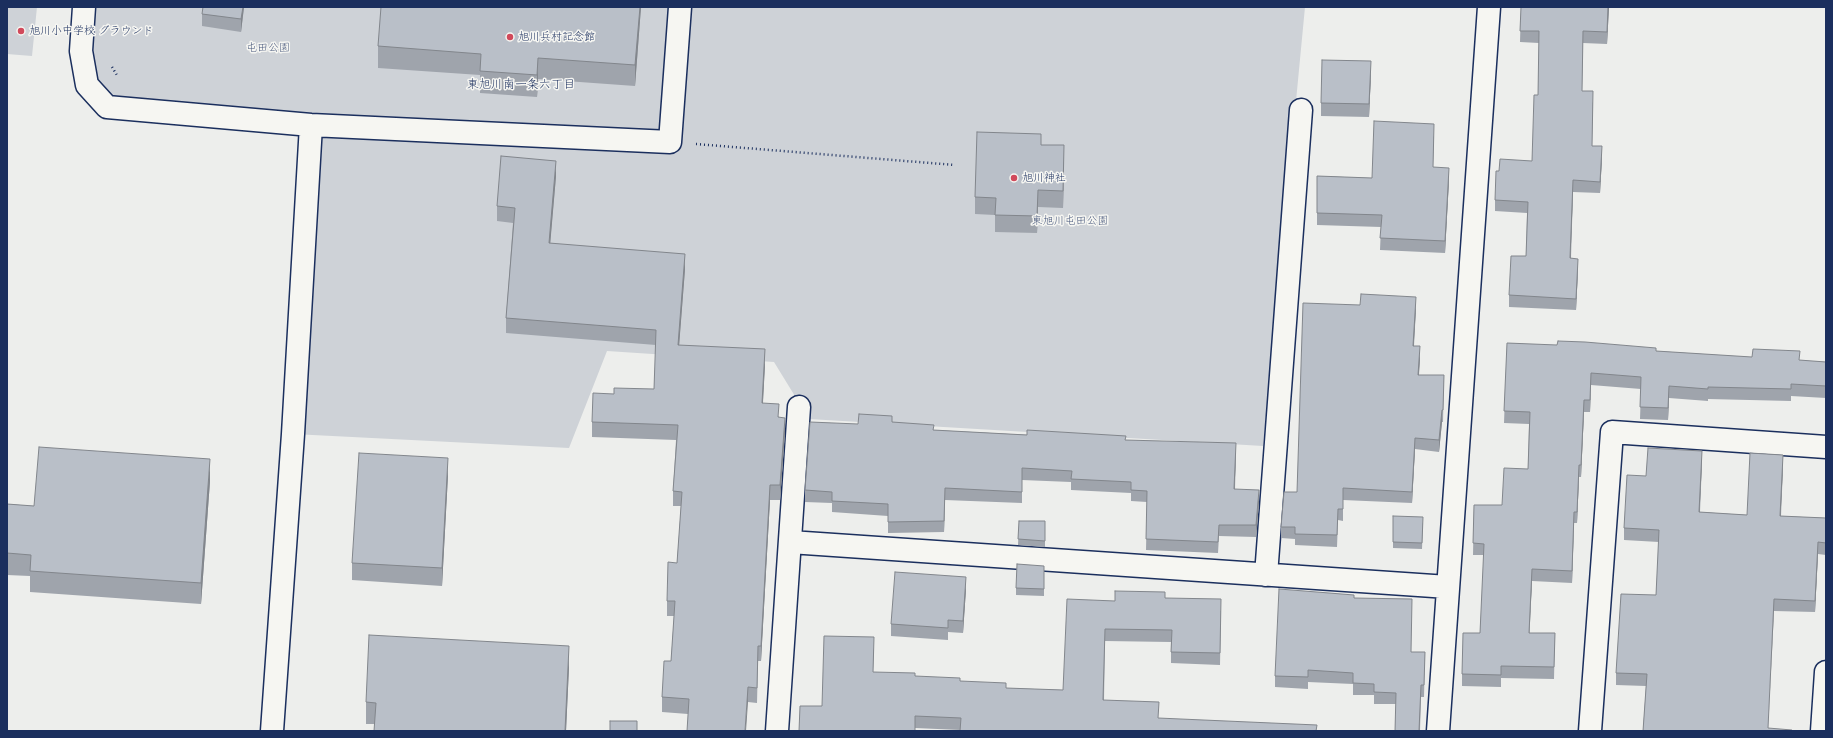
<!DOCTYPE html>
<meta charset="utf-8">
<style>
body{margin:0}
#map{position:relative;width:1833px;height:738px;overflow:hidden;background:#edeeec;font-family:"Playpen Sans",sans-serif}
canvas{display:block}
.frame{position:absolute;inset:0;border:8px solid #1b2f5e;pointer-events:none}
</style>
<div id="map">
<canvas width="1833" height="738"></canvas>
<div class="frame"></div>
</div>
<script>
const ctx = document.querySelector('canvas').getContext('2d');
ctx.lineJoin = 'round';
function fill(path, color) {
  ctx.fillStyle = color;
  ctx.fill(path, 'evenodd');
}
function shape(rows) {
  const path = new Path2D();
  for (const r of rows) {
    path.moveTo(r[0], r[1]);
    for (let i = 2; i < r.length; i += 2) path.lineTo(r[i], r[i + 1]);
  }
  return path;
}
function strokePath(path, color, width, dash) {
  ctx.strokeStyle = color;
  ctx.lineWidth = width;
  ctx.lineCap = dash ? 'butt' : 'round';
  ctx.setLineDash(dash || []);
  ctx.stroke(path);
}
function drawText(font, color, halo, rows, align = 'center') {
  ctx.font = font + ' "Playpen Sans","Klee One",sans-serif';
  ctx.lineWidth = 3;
  ctx.setLineDash([]);
  ctx.textBaseline = 'middle';
  ctx.strokeStyle = halo;
  ctx.fillStyle = color;
  for (const [text, x, y, turn = 0] of rows) {
    ctx.save();
    ctx.translate(x, y);
    ctx.rotate((+turn || 0) * Math.PI / 180);
    ctx.textAlign = isNaN(turn) ? turn : align;
    if (halo) ctx.strokeText(text, 0, 0);
    ctx.fillText(text, 0, 0);
    ctx.restore();
  }
}
fill(shape([
 [7,7,37,7,32,56,7,54],
 [84,7,1305,7,1263,446,809,419,774,362,607,351,569,448,293,434,311,125,107,107,87,85]
]), '#ced2d7');
const minor = shape([
 [84,7,81,51,87,85,107,107,311,125,670,142,680,7],
 [790,542,1448,587],
 [1266,575,1301,110],
 [272,731,293,434,311,125],
 [777,731,799,407],
 [1438,731,1489,7],
 [1590,731,1612,432,1826,447],
 [1822,731,1826,672]
]);
strokePath(minor, '#1b2f5e', 25);
strokePath(shape([
 [112,67,118,77],
 [696,144,955,165]
]), '#1b2f5e', 2.5, [1, 3]);
strokePath(minor, '#f6f6f2', 22);
fill(shape([
 [244,7,241,32,202,26,202,14],
 [641,7,635,86,538,79,537,97,480,93,480,75,378,68,378,46],
 [1521,7,1609,7,1607,44,1583,43,1582,91,1593,103,1592,146,1602,158,1600,193,1573,192,1571,258,1578,270,1576,310,1509,307,1509,295,1526,256,1527,213,1495,211,1495,200,1499,171,1532,161,1538,95,1539,43,1520,42],
 [1371,74,1369,117,1321,116,1321,103],
 [1434,136,1433,167,1449,180,1445,253,1380,250,1381,227,1317,225,1317,176,1372,178],
 [1041,145,1064,162,1063,208,1038,207,1037,233,995,232,995,215,975,214,975,197],
 [556,176,550,243,685,269,679,345,765,364,763,403,779,417,785,433,780,500,770,500,761,661,758,661,757,703,748,702,688,714,662,712,662,697,671,661,674,616,667,616,667,601,677,563,681,506,673,506,673,491,676,440,592,437,592,422,614,394,654,389,656,345,506,333,506,318,513,223,497,221,497,206],
 [1416,308,1414,346,1420,358,1419,375,1444,375,1443,422,1442,422,1439,452,1415,449,1412,503,1343,500,1343,521,1338,520,1337,547,1295,545,1295,539,1281,538,1281,527,1297,492],
 [1507,343,1656,351,1826,362,1826,398,1791,396,1791,401,1708,399,1708,401,1669,398,1668,420,1640,419,1641,389,1591,385,1590,412,1584,412,1581,477,1579,477,1577,523,1574,523,1572,583,1532,581,1529,633,1555,633,1554,679,1501,678,1501,687,1462,686,1462,674,1480,633,1484,555,1473,555,1474,505,1502,505,1528,469,1529,424,1504,423],
 [892,422,934,430,1126,440,1236,455,1235,489,1259,502,1256,537,1219,536,1218,553,1146,550,1147,502,1131,501,1131,493,1071,490,1071,482,1022,480,1022,503,945,500,944,532,888,533,888,516,832,512,832,503,805,502,805,490,858,424],
 [1702,462,1700,512,1747,515,1783,467,1781,516,1826,518,1826,555,1818,554,1815,612,1774,611,1643,731,1646,686,1616,685,1616,673,1656,595,1659,542,1624,540,1624,528,1646,476],
 [448,475,442,586,352,580,352,563],
 [210,481,201,604,30,592,30,576,7,575,7,504,34,506],
 [1393,516,1423,523,1422,549,1393,548],
 [1019,521,1045,521,1045,547,1018,545],
 [1044,566,1044,596,1016,595,1016,588],
 [966,589,963,633,948,632,948,640,891,636,891,624],
 [1165,598,1221,611,1220,665,1171,663,1171,642,1105,641,1104,700,960,730,915,728,822,706,874,649,873,672,960,681,1006,688,1063,690,1115,601],
 [1354,598,1411,652,1425,652,1424,697,1421,697,1420,731,1395,731,1396,704,1374,704,1374,695,1353,695,1353,684,1308,682,1308,689,1275,687,1275,676],
 [569,667,566,731,374,731,375,724,366,724,366,702]
]), '#9fa4ac');
fill(shape([
 [243,7,244,7,241,32,241,19],
 [640,7,641,7,635,86,635,65],
 [1608,7,1609,7,1607,44,1607,32],
 [538,58,538,79,537,97,537,75],
 [1371,61,1371,74,1369,117,1369,104],
 [1064,145,1064,162,1063,208,1063,191],
 [1602,146,1602,158,1600,193,1600,182],
 [556,161,556,176,549,258,549,243],
 [1449,168,1449,180,1445,253,1445,241],
 [1573,180,1573,192,1570,270,1570,258],
 [1038,190,1038,207,1037,233,1037,216],
 [685,254,685,269,678,360,678,345],
 [1578,259,1578,270,1576,310,1576,299],
 [1416,297,1416,308,1413,357,1413,346],
 [1420,346,1420,358,1418,386,1418,375],
 [765,349,765,364,762,418,762,403],
 [1591,373,1591,385,1590,412,1590,400],
 [1669,386,1669,398,1668,420,1668,408],
 [1584,400,1584,412,1581,477,1581,465],
 [1442,410,1442,422,1439,452,1439,440],
 [785,418,785,433,780,500,780,485],
 [1415,438,1415,449,1412,503,1412,492],
 [1236,443,1236,455,1234,500,1234,489],
 [1702,451,1702,462,1699,523,1699,512],
 [1783,455,1783,467,1780,527,1780,516],
 [448,458,448,475,442,586,442,568],
 [210,459,210,481,201,604,201,583],
 [1579,465,1579,477,1577,523,1577,512],
 [770,485,770,500,761,661,761,646],
 [945,488,945,500,944,532,944,521],
 [1259,490,1259,502,1256,537,1256,525],
 [1574,512,1574,523,1572,583,1572,571],
 [1818,542,1818,554,1815,612,1815,601],
 [1532,569,1532,581,1529,644,1529,633],
 [966,577,966,589,963,633,963,621],
 [1774,599,1774,611,1768,731],
 [569,646,569,667,566,731,565,731],
 [748,687,748,702,746,731,745,731]
]), '#82868c');
const building = shape([
 [203,7,243,7,241,19,202,14,203,7],
 [381,7,640,7,635,65,538,58,537,75,480,71,481,54,378,46,381,7],
 [1521,7,1608,7,1607,32,1583,31,1582,91,1593,91,1592,146,1602,146,1600,182,1573,180,1570,258,1578,259,1576,299,1509,295,1511,256,1526,256,1528,202,1495,200,1496,171,1499,171,1500,159,1532,161,1534,95,1538,95,1539,31,1520,31,1521,7],
 [1322,60,1371,61,1369,104,1321,103,1322,60],
 [1374,121,1434,124,1433,167,1449,168,1445,241,1380,238,1382,215,1317,213,1317,176,1372,178,1374,121],
 [977,132,1041,134,1041,145,1064,145,1063,191,1038,190,1037,216,995,215,996,198,975,197,977,132],
 [501,156,556,161,549,243,685,254,678,345,765,349,762,403,779,404,778,417,785,418,780,485,770,485,761,646,758,646,757,688,748,687,745,731,687,731,689,699,662,697,664,661,671,661,675,601,667,601,668,562,677,563,682,492,673,491,678,425,592,422,593,393,614,394,614,388,654,389,656,330,506,318,515,208,497,206,501,156],
 [1361,294,1416,297,1413,346,1420,346,1418,375,1444,375,1443,410,1442,410,1439,440,1415,438,1412,492,1343,488,1343,509,1338,509,1337,535,1295,534,1295,527,1281,527,1284,492,1297,492,1303,303,1360,305,1361,294],
 [1558,341,1585,342,1656,348,1656,351,1752,357,1753,349,1800,351,1799,360,1826,362,1826,386,1791,384,1791,389,1708,387,1708,389,1669,386,1668,408,1640,407,1641,377,1591,373,1590,400,1584,400,1581,465,1579,465,1577,512,1574,512,1572,571,1532,569,1529,633,1555,633,1554,667,1501,666,1501,675,1462,674,1463,633,1480,633,1484,544,1473,543,1474,505,1502,505,1504,468,1528,469,1530,412,1504,411,1507,343,1557,345,1558,341],
 [859,414,892,416,892,422,934,425,933,430,1027,435,1027,430,1126,436,1125,440,1236,443,1234,489,1259,490,1256,525,1219,525,1218,542,1146,539,1147,491,1131,490,1131,482,1071,479,1072,471,1022,468,1022,492,945,488,944,521,888,522,888,504,832,501,832,492,805,490,810,422,858,424,859,414],
 [39,447,210,459,201,583,30,571,31,555,7,553,7,504,34,506,39,447],
 [1648,448,1702,451,1699,512,1747,515,1750,453,1783,455,1780,516,1826,518,1826,543,1818,542,1815,601,1774,599,1768,728,1792,730,1792,731,1643,731,1647,674,1616,673,1621,594,1656,595,1659,530,1624,528,1627,475,1646,476,1648,448],
 [359,453,448,458,442,568,352,563,359,453],
 [1393,516,1423,517,1422,543,1393,542,1393,516],
 [1019,521,1045,521,1045,541,1018,539,1019,521],
 [1017,564,1044,566,1044,589,1016,588,1017,564],
 [895,572,966,577,963,621,948,620,948,628,891,624,895,572],
 [1279,589,1354,595,1354,598,1412,599,1411,652,1425,652,1424,685,1421,685,1419,731,1395,731,1396,693,1374,692,1374,684,1353,683,1353,673,1308,670,1308,677,1275,676,1279,589],
 [1115,591,1165,592,1165,598,1221,599,1220,653,1171,652,1172,630,1105,629,1103,700,1159,702,1158,718,1317,725,1316,731,960,731,961,718,915,716,915,731,799,731,800,706,822,706,824,636,874,637,873,672,915,673,915,676,960,678,960,681,1006,683,1006,688,1063,690,1067,599,1115,601,1115,591],
 [369,635,569,646,565,731,374,731,376,703,366,702,369,635],
 [610,721,637,721,637,731,610,731,610,721]
]);
fill(building, '#b9bfc8');
strokePath(building, '#82868c', 1);
for (const [x, y, r, color] of [
 [21,31,4,"#d1495b"],
 [510,37,4,"#d1495b"],
 [1014,178,4,"#d1495b"]
]) {
  const dot = new Path2D();
  dot.arc(x, y, r, 0, 2 * Math.PI);
  ctx.fillStyle = color;
  ctx.fill(dot);
  strokePath(dot, '#f6f6f2', 1.5);
}
drawText('11px', '#1b2f5e', '#f6f6f2', [
 ["旭川小中学校 グラウンド",29,31],
 ["旭川兵村記念館",518,37],
 ["旭川神社",1022,178]
], 'left');
drawText('11px', '#48587c', '#f6f6f2', [
 ["屯田公園",268,48],
 ["東旭川屯田公園",1070,221]
]);
drawText('12px', '#1b2f5e', '#f6f6f2', [
 ["東旭川南一条六丁目",521,85]
]);
</script>
